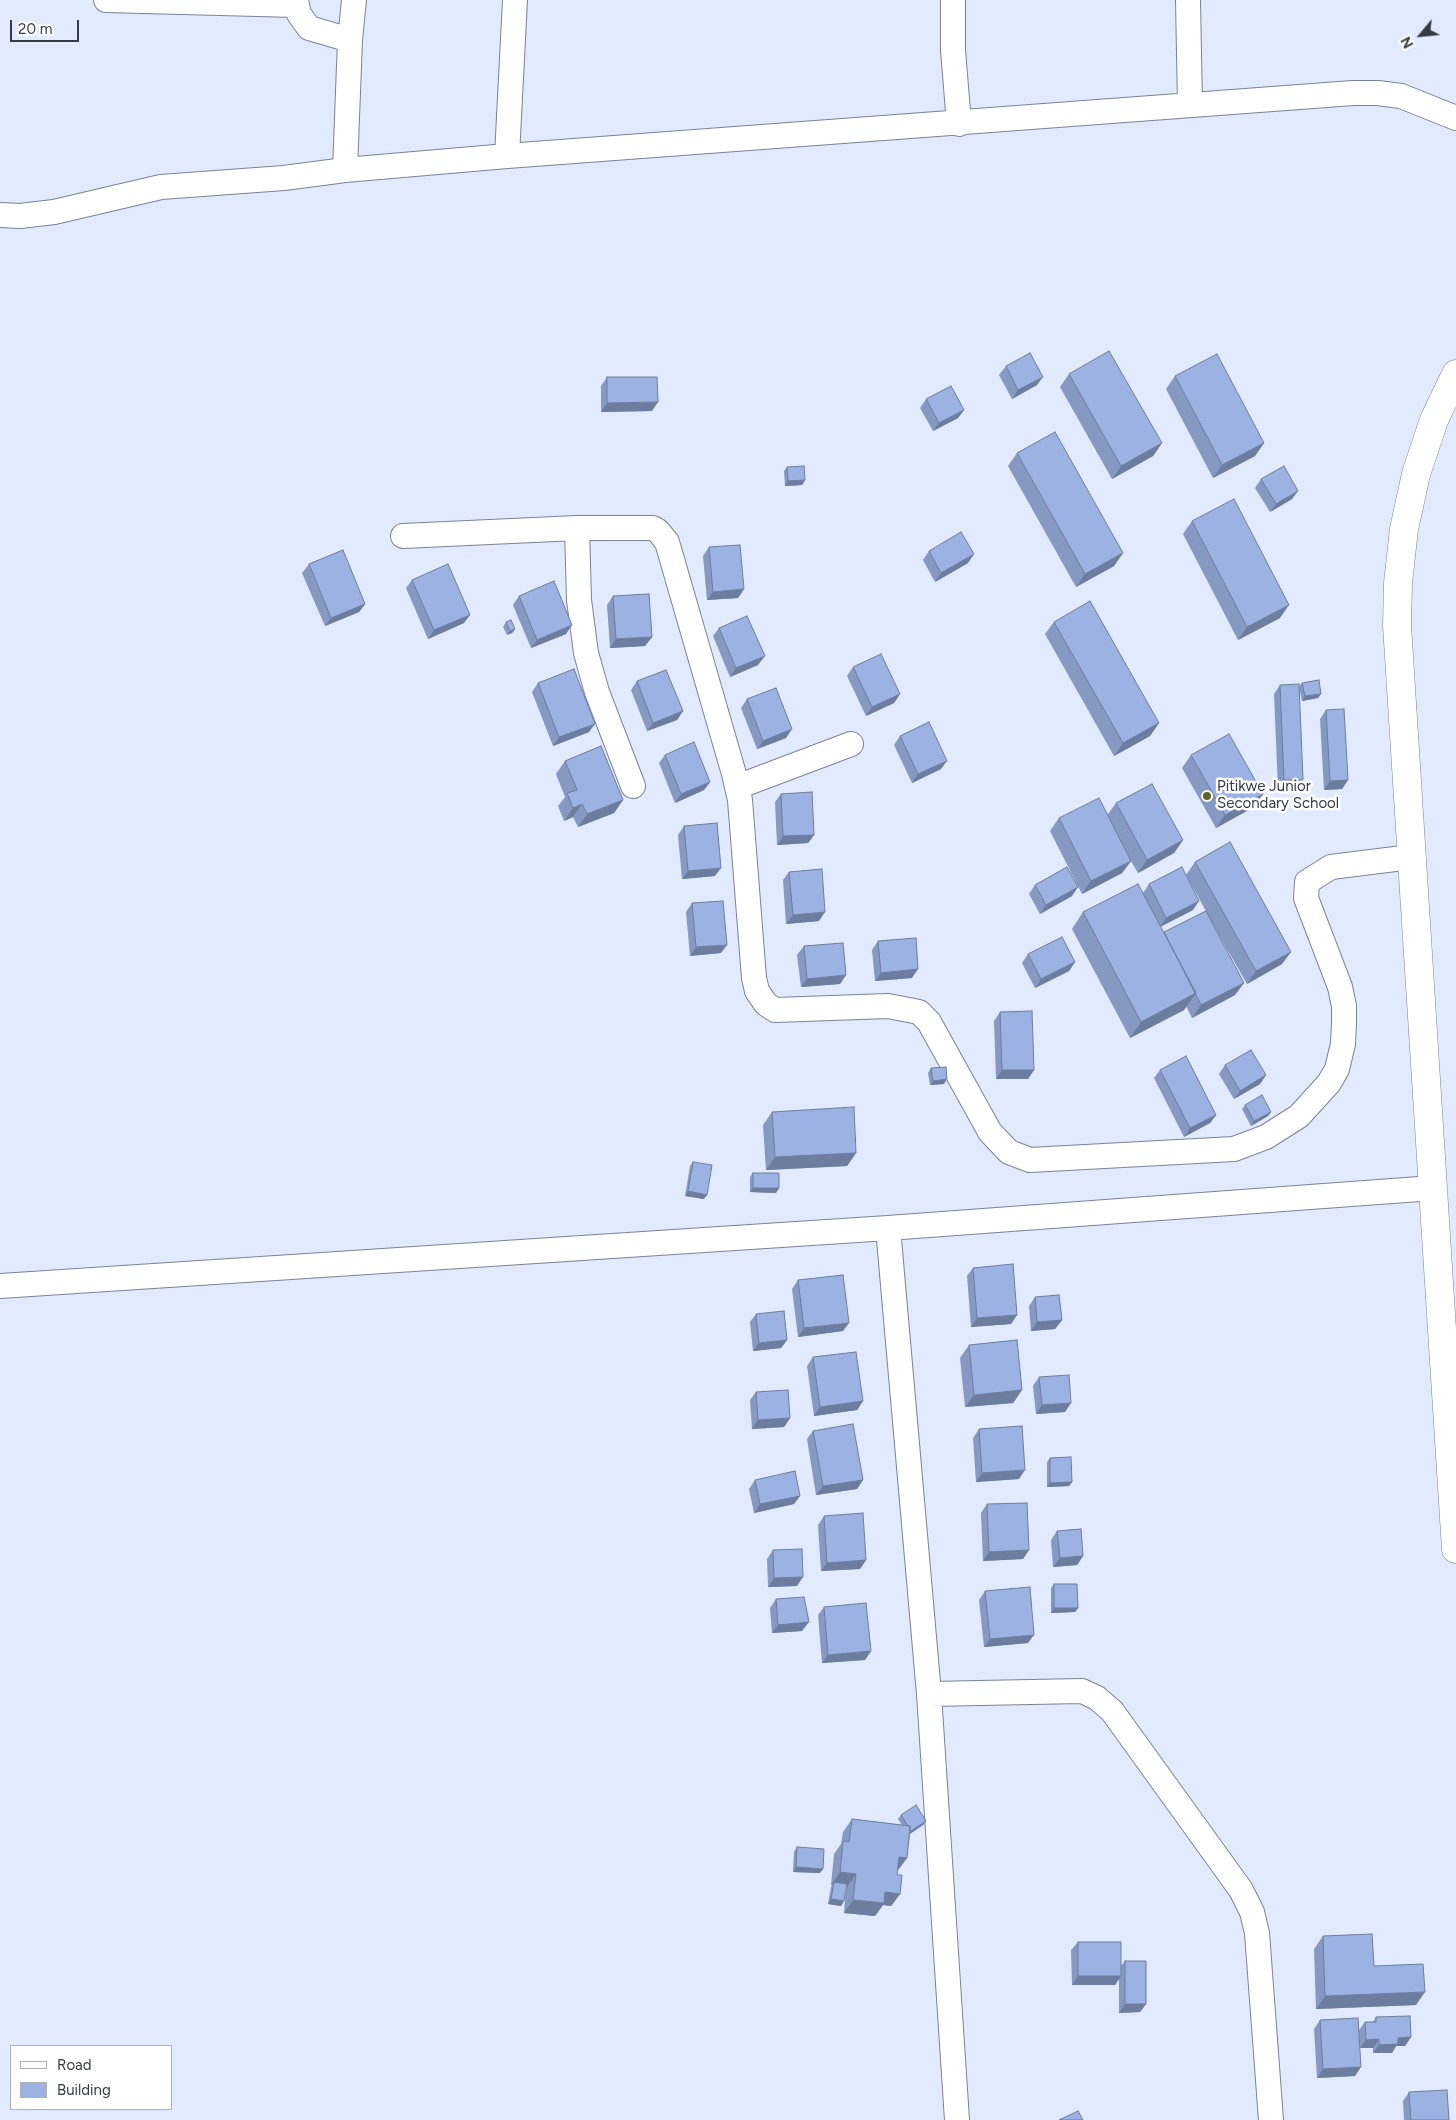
<!DOCTYPE html>
<style>
body{margin:0}
#map{position:relative;width:1456px;height:2120px;overflow:hidden;background:#e1eafe;font-family:Figtree,sans-serif}
canvas{display:block}
.legend{position:absolute;left:10px;top:2045px;width:162px;height:65px;box-sizing:border-box;background:#fff;border:1px solid #afb0b3;margin:0;padding:6px 9px;list-style:none;font-size:15px;color:#373a42}
.legend li{display:flex;align-items:center;gap:10px;height:25px}
.legend b{width:25px;border:1px solid #afb0b3}
.north{position:absolute;left:1396px;top:10px;width:50px;height:50px;-webkit-text-stroke:4px #fff;paint-order:stroke;rotate:242deg;font-size:14px;font-weight:700;line-height:20px;text-align:center;color:#373a42}
.north::after{content:'';display:block;margin:auto;width:18px;height:22px;background:#373a42;clip-path:polygon(50% 0,100% 100%,50% 72%,0 100%)}
.scale{position:absolute;left:10px;top:20px;width:69px;height:22px;box-sizing:border-box;border:2px solid #373a42;border-top:0;padding-left:6px;font-size:15px;line-height:18px;white-space:nowrap;color:#373a42;-webkit-text-stroke:4px #fff;paint-order:stroke}
</style>
<div id="map">
<canvas width="1456" height="2120"></canvas>
<ul class="legend">
<li><b style="height:6px;background:#fff"></b>Road</li>
<li><b style="height:14px;background:#9cb2e3"></b>Building</li>
</ul>
<div class="north">N</div>
<div class="scale">20 m</div>
</div>
<script>
const ctx = document.querySelector('canvas').getContext('2d');
ctx.lineJoin = 'round';
function shape(rows) {
  const path = new Path2D();
  for (const r of rows) {
    path.moveTo(r[0], r[1]);
    for (let i = 2; i < r.length; i += 2) path.lineTo(r[i], r[i + 1]);
  }
  return path;
}
function strokePath(path, color, width, dash) {
  ctx.strokeStyle = color;
  ctx.lineWidth = width;
  ctx.lineCap = dash ? 'butt' : 'round';
  ctx.setLineDash(dash || []);
  ctx.stroke(path);
}
function fill(path, color) {
  ctx.fillStyle = color;
  ctx.fill(path, 'evenodd');
}
function drawText(font, color, halo, rows, align = 'center') {
  ctx.font = font + ' Figtree,sans-serif';
  ctx.lineWidth = 5;
  ctx.setLineDash([]);
  ctx.textBaseline = 'middle';
  ctx.strokeStyle = halo;
  ctx.fillStyle = color;
  for (const [text, x, y, turn = 0] of rows) {
    ctx.save();
    ctx.translate(x, y);
    ctx.rotate((+turn || 0) * Math.PI / 180);
    ctx.textAlign = isNaN(turn) ? turn : align;
    if (halo) ctx.strokeText(text, 0, 0);
    ctx.fillText(text, 0, 0);
    ctx.restore();
  }
}
const street = shape([
 [106,0,296,5],
 [296,0,299,14,309,28,350,40],
 [953,0,953,50,959,124],
 [1188,0,1190,105],
 [507,156,515,0],
 [345,170,350,40,354,0],
 [0,215,20,216,54,212,161,187,284,178,345,170,507,156,1353,93,1378,93,1401,96,1456,118],
 [577,528,579,600,586,653,597,692,633,786],
 [403,536,577,528,653,528,658,531,667,542,734,774,740,800,754,978,757,991,766,1004,775,1010,888,1006,919,1012,929,1022,990,1132,1009,1152,1030,1160,1234,1149,1266,1137,1299,1116,1329,1083,1337,1069,1343,1044,1344,1023,1344,1006,1340,987,1306,898,1307,882,1331,867,1411,857],
 [737,787,851,744],
 [888,1228,929,1694,957,2120],
 [0,1286,888,1228,1433,1188],
 [929,1694,1082,1691,1097,1698,1112,1711,1241,1890,1252,1912,1257,1933,1271,2120]
]);
const secondary = shape([
 [1456,374,1434,420,1416,474,1404,529,1398,583,1397,625,1456,1549]
]);
strokePath(street, '#7b8395', 26);
strokePath(secondary, '#7b8395', 29);
strokePath(street, '#fff', 24);
strokePath(secondary, '#fff', 28);
fill(shape([
 [1006,366,1037,385,1012,399,999,375],
 [1069,374,1162,443,1153,456,1112,479,1060,387],
 [1175,376,1264,443,1255,456,1213,478,1166,389],
 [607,377,652,411,601,412,601,386],
 [926,399,964,410,958,418,933,431,920,408],
 [1017,453,1123,553,1114,566,1076,587,1008,466],
 [787,467,805,480,802,485,785,486,784,471],
 [1261,479,1292,499,1270,512,1255,488],
 [1192,521,1280,618,1238,640,1183,534],
 [709,547,744,589,738,598,707,600,703,556],
 [929,551,968,563,935,582,923,560],
 [309,564,365,604,359,612,325,626,302,573],
 [412,580,464,623,428,639,406,588],
 [519,596,566,634,531,648,513,605],
 [613,596,652,637,645,646,610,648,607,605],
 [506,622,515,629,512,633,507,635,503,627],
 [1054,622,1159,723,1150,736,1114,756,1045,634],
 [719,628,758,665,730,677,713,636],
 [853,667,900,694,894,703,866,716,847,676],
 [637,681,683,711,677,720,647,731,631,690],
 [538,683,589,732,553,746,532,692],
 [1302,683,1318,698,1302,701,1299,687],
 [1280,685,1297,788,1278,789,1274,694],
 [747,699,786,738,757,749,741,708],
 [1326,710,1348,780,1342,789,1324,790,1320,719],
 [900,736,941,769,912,783,894,745],
 [665,755,710,782,704,790,675,803,659,763],
 [1191,755,1254,807,1216,828,1182,768],
 [565,761,623,800,614,813,578,827,573,817,564,821,558,806,565,797,556,774],
 [781,794,814,835,808,843,777,845,775,802],
 [1116,803,1183,840,1174,853,1138,873,1131,861,1122,873,1082,894,1050,831,1059,818,1108,814],
 [684,826,715,876,682,879,678,835],
 [1195,862,1282,964,1247,984,1212,923,1235,995,1192,1018,1186,1006,1184,1010,1130,1038,1072,929,1083,912,1143,893,1149,884,1193,910,1160,927,1164,933,1206,911,1186,875],
 [789,872,819,921,786,924,783,880],
 [1035,885,1072,896,1040,914,1029,894],
 [692,903,721,953,690,956,686,912],
 [878,941,912,978,875,981,872,950],
 [804,946,846,975,840,984,801,987,797,955],
 [1028,954,1075,962,1069,971,1035,988,1022,963],
 [1000,1012,1034,1070,1028,1079,996,1079,994,1021],
 [1225,1065,1266,1075,1260,1084,1234,1099,1219,1074],
 [931,1068,944,1084,930,1085,928,1073],
 [1160,1070,1216,1115,1210,1123,1184,1137,1154,1078],
 [1245,1105,1271,1112,1268,1116,1251,1126,1242,1109],
 [772,1112,856,1153,847,1166,766,1170,763,1125],
 [693,1162,704,1199,685,1196,690,1166],
 [753,1173,779,1188,776,1193,750,1192,750,1177],
 [973,1268,1017,1315,1011,1324,971,1327,967,1276],
 [798,1280,843,1331,798,1337,792,1289],
 [1035,1297,1062,1320,1055,1329,1031,1331,1029,1306],
 [756,1314,787,1340,781,1348,753,1351,750,1322],
 [969,1345,1022,1390,1013,1403,965,1407,960,1358],
 [813,1357,863,1401,857,1410,814,1416,807,1366],
 [1039,1377,1065,1412,1036,1414,1033,1386],
 [756,1392,790,1418,784,1427,752,1429,750,1400],
 [979,1429,1019,1479,976,1482,973,1438],
 [813,1431,863,1480,857,1489,816,1495,807,1439],
 [1050,1458,1072,1482,1069,1486,1047,1487,1047,1462],
 [755,1480,800,1496,794,1504,754,1513,749,1489],
 [987,1504,1029,1550,1023,1559,983,1561,981,1513],
 [824,1516,866,1560,860,1569,821,1571,818,1525],
 [1057,1531,1083,1556,1077,1565,1053,1567,1051,1540],
 [773,1550,797,1586,768,1587,767,1559],
 [1054,1584,1078,1608,1075,1612,1051,1613,1051,1588],
 [985,1591,1028,1643,984,1647,979,1600],
 [776,1599,802,1631,772,1633,770,1608],
 [824,1607,871,1651,865,1660,822,1663,818,1615],
 [901,1815,926,1821,923,1825,910,1834,907,1858,898,1870,897,1870,897,1875,900,1894,891,1906,883,1905,875,1916,844,1913,846,1887,841,1906,828,1904,831,1887,832,1885,831,1885,834,1854,841,1844,843,1832,852,1819,902,1825,898,1819],
 [797,1847,820,1873,793,1872,794,1852],
 [1323,1936,1374,1966,1416,2005,1316,2009,1314,1949],
 [1078,1942,1121,1966,1125,1961,1146,2004,1140,2012,1119,2013,1119,1979,1115,1985,1072,1985,1071,1950],
 [1376,2017,1411,2037,1405,2046,1396,2046,1392,2053,1373,2053,1373,2048,1360,2048,1355,2076,1317,2078,1314,2029,1320,2020,1359,2030,1365,2022,1373,2022],
 [1409,2092,1449,2120,1404,2120,1403,2101]
]), '#8699c3');
fill(shape([
 [1043,377,1037,385,1012,399,1018,390],
 [658,402,652,411,601,412,607,403],
 [964,410,958,418,933,431,939,423],
 [1162,443,1153,456,1112,479,1121,466],
 [1264,443,1255,456,1213,478,1222,465],
 [805,480,802,485,785,486,788,481],
 [1298,491,1292,499,1270,512,1276,504],
 [1123,553,1114,566,1076,587,1085,574],
 [974,554,968,563,935,582,941,573],
 [744,589,738,598,707,600,713,592],
 [365,604,359,612,325,626,331,618],
 [1289,605,1280,618,1238,640,1247,627],
 [470,615,464,623,428,639,434,630],
 [572,625,566,634,531,648,537,640],
 [515,629,512,633,507,635,510,631],
 [652,637,645,646,610,648,616,639],
 [765,656,758,665,730,677,736,668],
 [900,694,894,703,866,716,872,707],
 [1321,694,1318,698,1302,701,1305,696],
 [683,711,677,720,647,731,653,723],
 [1159,723,1150,736,1114,756,1123,743],
 [595,724,589,732,553,746,559,737],
 [792,729,786,738,757,749,763,741],
 [947,761,941,769,912,783,918,774],
 [1284,780,1303,780,1297,788,1278,789],
 [1348,780,1342,789,1324,790,1330,781],
 [710,782,704,790,675,803,681,794],
 [1263,794,1254,807,1216,828,1225,815],
 [623,800,614,813,578,827,587,814],
 [582,804,573,817,564,821,573,808],
 [814,835,808,843,777,845,783,836],
 [1183,840,1174,853,1138,873,1147,860],
 [1131,861,1122,873,1082,894,1091,881],
 [721,868,715,876,682,879,688,871],
 [1078,887,1072,896,1040,914,1046,905],
 [1199,901,1193,910,1160,927,1166,918],
 [825,912,819,921,786,924,793,915],
 [727,945,721,953,690,956,696,947],
 [1291,952,1282,964,1247,984,1256,971],
 [1075,962,1069,971,1035,988,1041,979],
 [918,969,912,978,875,981,881,973],
 [846,975,840,984,801,987,807,979],
 [1244,983,1235,995,1192,1018,1201,1005],
 [1196,993,1184,1010,1130,1038,1141,1022],
 [1002,1070,1034,1070,1028,1079,996,1079],
 [1266,1075,1260,1084,1234,1099,1240,1091],
 [947,1079,944,1084,930,1085,933,1081],
 [1271,1112,1268,1116,1251,1126,1254,1121],
 [1216,1115,1210,1123,1184,1137,1190,1128],
 [856,1153,847,1166,766,1170,775,1157],
 [753,1188,779,1188,776,1193,750,1192],
 [688,1191,707,1195,704,1199,685,1196],
 [1017,1315,1011,1324,971,1327,977,1318],
 [1062,1320,1055,1329,1031,1331,1037,1322],
 [849,1323,843,1331,798,1337,804,1328],
 [787,1340,781,1348,753,1351,759,1343],
 [1022,1390,1013,1403,965,1407,974,1395],
 [863,1401,857,1410,814,1416,820,1407],
 [1071,1403,1065,1412,1036,1414,1042,1405],
 [790,1418,784,1427,752,1429,758,1420],
 [1025,1470,1019,1479,976,1482,982,1473],
 [863,1480,857,1489,816,1495,823,1486],
 [1072,1482,1069,1486,1047,1487,1050,1483],
 [800,1496,794,1504,754,1513,760,1504],
 [1029,1550,1023,1559,983,1561,989,1552],
 [1083,1556,1077,1565,1053,1567,1060,1558],
 [866,1560,860,1569,821,1571,827,1563],
 [803,1577,797,1586,768,1587,774,1578],
 [1054,1608,1078,1608,1075,1612,1051,1613],
 [809,1622,802,1631,772,1633,778,1625],
 [1034,1635,1028,1643,984,1647,990,1639],
 [871,1651,865,1660,822,1663,828,1655],
 [926,1821,923,1825,908,1835,911,1831],
 [899,1857,907,1858,898,1870,890,1869],
 [796,1867,823,1869,820,1873,793,1872],
 [840,1872,856,1874,847,1887,833,1885,834,1882,832,1885,831,1885],
 [885,1892,900,1894,891,1906,883,1905,875,1916,844,1913,853,1900],
 [831,1899,844,1901,841,1906,828,1904],
 [1078,1976,1121,1976,1115,1985,1072,1985],
 [1425,1992,1416,2005,1316,2009,1325,1996],
 [1125,2004,1146,2004,1140,2012,1119,2013],
 [1411,2037,1405,2046,1396,2046,1392,2053,1373,2053,1379,2045,1398,2038],
 [1379,2039,1373,2048,1360,2048,1366,2040],
 [1361,2067,1355,2076,1317,2078,1323,2069]
]), '#6d7d9f');
const building = shape([
 [1109,351,1162,443,1121,466,1069,374,1109,351],
 [1030,353,1043,377,1018,390,1006,366,1030,353],
 [1217,354,1264,443,1222,465,1175,376,1217,354],
 [607,377,657,377,658,402,607,403,607,377],
 [951,386,964,410,939,423,926,399,951,386],
 [1055,432,1123,553,1085,574,1017,453,1055,432],
 [804,466,805,480,788,481,787,467,804,466],
 [1284,466,1298,491,1276,504,1261,479,1284,466],
 [1234,499,1289,605,1247,627,1192,521,1234,499],
 [961,532,974,554,941,573,929,551,961,532],
 [740,545,744,589,713,592,709,547,740,545],
 [343,550,365,604,331,618,309,564,343,550],
 [448,564,470,615,434,630,412,580,448,564],
 [554,581,572,625,537,640,519,596,554,581],
 [649,594,652,637,616,639,613,596,649,594],
 [1090,601,1159,723,1123,743,1054,622,1090,601],
 [747,616,765,656,736,668,719,628,747,616],
 [511,620,515,629,510,631,506,622,511,620],
 [881,654,900,694,872,707,853,667,881,654],
 [574,669,595,724,559,737,538,683,574,669],
 [666,670,683,711,653,723,637,681,666,670],
 [1319,680,1321,694,1305,696,1302,683,1319,680],
 [1299,684,1303,780,1284,780,1280,685,1299,684],
 [776,688,792,729,763,741,747,699,776,688],
 [1344,709,1348,780,1330,781,1326,710,1344,709],
 [929,722,947,761,918,774,900,736,929,722],
 [1229,734,1263,794,1225,815,1191,755,1229,734],
 [694,742,710,782,681,794,665,755,694,742],
 [601,746,623,800,587,814,582,804,573,808,567,793,577,790,565,761,601,746],
 [1152,784,1183,840,1147,860,1116,803,1152,784],
 [812,792,814,835,783,836,781,794,812,792],
 [1099,798,1131,861,1091,881,1059,818,1099,798],
 [717,823,721,868,688,871,684,826,717,823],
 [1230,842,1291,952,1256,971,1195,862,1230,842],
 [1067,867,1078,887,1046,905,1035,885,1067,867],
 [1182,867,1199,901,1166,918,1149,884,1182,867],
 [822,869,825,912,793,915,789,872,822,869],
 [1138,884,1196,993,1141,1022,1083,912,1138,884],
 [723,901,727,945,696,947,692,903,723,901],
 [1206,911,1244,983,1201,1005,1164,932,1206,911],
 [1062,937,1075,962,1041,979,1028,954,1062,937],
 [916,938,918,969,881,973,878,941,916,938],
 [843,943,846,975,807,979,804,946,843,943],
 [1032,1011,1034,1070,1002,1070,1000,1012,1032,1011],
 [1251,1050,1266,1075,1240,1091,1225,1065,1251,1050],
 [1186,1056,1216,1115,1190,1128,1160,1070,1186,1056],
 [946,1067,947,1079,933,1081,931,1068,946,1067],
 [1262,1095,1271,1112,1254,1121,1245,1105,1262,1095],
 [854,1107,856,1153,775,1157,772,1112,854,1107],
 [693,1162,712,1165,707,1195,688,1191,693,1162],
 [753,1173,779,1173,779,1188,753,1188,753,1173],
 [1013,1264,1017,1315,977,1318,973,1268,1013,1264],
 [843,1275,849,1323,804,1328,798,1280,843,1275],
 [1059,1295,1062,1320,1037,1322,1035,1297,1059,1295],
 [784,1311,787,1340,759,1343,756,1314,784,1311],
 [1017,1340,1022,1390,974,1395,969,1345,1017,1340],
 [856,1352,863,1401,820,1407,813,1357,856,1352],
 [1069,1375,1071,1403,1042,1405,1039,1377,1069,1375],
 [788,1390,790,1418,758,1420,756,1392,788,1390],
 [853,1424,863,1480,823,1486,813,1431,853,1424],
 [1022,1426,1025,1470,982,1473,979,1429,1022,1426],
 [1071,1457,1072,1482,1050,1483,1050,1458,1071,1457],
 [795,1471,800,1496,760,1504,755,1480,795,1471],
 [1027,1503,1029,1550,989,1552,987,1504,1027,1503],
 [863,1513,866,1560,827,1563,824,1516,863,1513],
 [1081,1529,1083,1556,1060,1558,1057,1531,1081,1529],
 [802,1549,803,1577,774,1578,773,1550,802,1549],
 [1054,1584,1077,1584,1078,1608,1054,1608,1054,1584],
 [1030,1587,1034,1635,990,1639,985,1591,1030,1587],
 [804,1597,809,1622,778,1625,776,1599,804,1597],
 [866,1603,871,1651,828,1655,824,1607,866,1603],
 [916,1805,926,1821,911,1831,910,1829,910,1826,908,1826,901,1815,916,1805],
 [852,1819,910,1826,907,1858,899,1857,897,1875,902,1875,900,1894,885,1892,884,1903,853,1900,856,1874,840,1872,843,1841,849,1842,852,1819],
 [797,1847,824,1849,823,1869,796,1867,797,1847],
 [834,1882,847,1884,844,1901,831,1899,834,1882],
 [1372,1934,1374,1966,1423,1964,1425,1992,1325,1996,1323,1936,1372,1934],
 [1078,1942,1121,1942,1121,1976,1078,1976,1078,1942],
 [1125,1961,1146,1961,1146,2004,1125,2004,1125,1961],
 [1410,2016,1411,2037,1398,2038,1398,2044,1379,2045,1379,2039,1366,2040,1365,2022,1376,2022,1376,2017,1410,2016],
 [1358,2018,1361,2067,1323,2069,1320,2020,1358,2018],
 [1447,2090,1449,2120,1411,2120,1409,2092,1447,2090],
 [1078,2111,1083,2120,1059,2120,1078,2111]
]);
fill(building, '#9cb2e3');
strokePath(building, '#6d7d9f', 1);
for (const [x, y, r, color] of [
 [1207,796,5,"#63612e"]
]) {
  const dot = new Path2D();
  dot.arc(x, y, r, 0, 2 * Math.PI);
  ctx.fillStyle = color;
  ctx.fill(dot);
  strokePath(dot, '#fff', 2);
}
drawText('15px', '#373a42', '#fff', [
 ["Pitikwe Junior",1217,787],
 ["Secondary School",1217,804]
], 'left');
</script>
